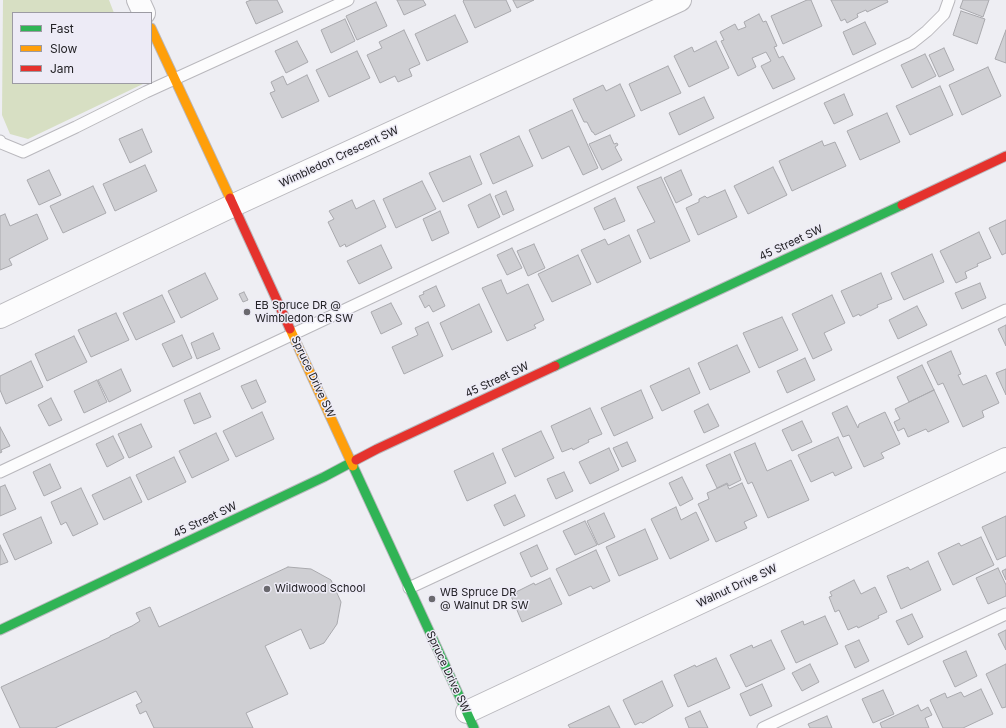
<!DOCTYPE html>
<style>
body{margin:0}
#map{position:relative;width:1006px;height:728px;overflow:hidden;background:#eeeef3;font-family:Inter,sans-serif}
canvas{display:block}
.legend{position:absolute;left:12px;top:12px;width:140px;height:72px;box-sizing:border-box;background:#edebf6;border:1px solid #9c9ba3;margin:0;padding:5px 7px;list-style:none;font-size:12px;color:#232226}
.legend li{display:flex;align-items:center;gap:8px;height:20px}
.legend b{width:20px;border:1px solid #9c9ba3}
</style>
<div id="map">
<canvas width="1006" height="728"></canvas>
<ul class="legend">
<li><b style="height:5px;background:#30b455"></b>Fast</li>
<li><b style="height:5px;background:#ff9f0a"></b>Slow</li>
<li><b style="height:5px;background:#e5322d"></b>Jam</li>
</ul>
</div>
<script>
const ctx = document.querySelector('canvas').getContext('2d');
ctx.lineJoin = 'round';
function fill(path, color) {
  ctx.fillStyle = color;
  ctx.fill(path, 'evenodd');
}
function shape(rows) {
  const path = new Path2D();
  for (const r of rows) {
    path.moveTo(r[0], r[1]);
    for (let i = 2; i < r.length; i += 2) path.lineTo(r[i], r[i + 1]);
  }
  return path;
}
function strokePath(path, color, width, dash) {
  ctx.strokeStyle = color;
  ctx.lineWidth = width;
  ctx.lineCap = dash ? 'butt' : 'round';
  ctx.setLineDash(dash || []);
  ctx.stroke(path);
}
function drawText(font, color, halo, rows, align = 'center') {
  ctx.font = font + ' Inter,sans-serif';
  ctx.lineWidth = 3;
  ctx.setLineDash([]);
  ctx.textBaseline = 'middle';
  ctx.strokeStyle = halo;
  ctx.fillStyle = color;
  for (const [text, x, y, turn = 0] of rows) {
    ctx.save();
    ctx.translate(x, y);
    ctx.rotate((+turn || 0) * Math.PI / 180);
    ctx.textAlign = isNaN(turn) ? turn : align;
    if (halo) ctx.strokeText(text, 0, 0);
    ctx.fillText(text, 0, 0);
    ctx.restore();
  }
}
fill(shape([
 [3,0,109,0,114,13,13,13,13,83,145,83,28,139,10,134,2,115]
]), '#d7dfc3');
const building = shape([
 [251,0,277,0,283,12,256,24,246,2,251,0],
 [397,0,423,0,426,5,404,15,397,0],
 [464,0,506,0,511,11,475,28,463,1,464,0],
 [513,0,534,0,517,8,513,0],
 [807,0,811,0,822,26,783,44,771,16,807,0],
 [831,0,887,0,888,2,867,12,866,10,857,14,858,17,847,23,845,19,841,21,831,0],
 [963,0,989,0,983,17,960,8,963,0],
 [376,2,387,26,357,40,346,16,376,2],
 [961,11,985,19,977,44,953,35,961,11],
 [759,14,763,22,766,21,777,46,774,47,779,58,783,56,795,79,773,89,761,66,771,61,766,52,752,58,756,67,738,76,721,41,724,40,720,32,735,24,738,30,746,27,744,22,759,14],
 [455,15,468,42,427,61,415,34,455,15],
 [345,19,355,41,331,53,321,30,345,19],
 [865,22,876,44,853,55,843,32,865,22],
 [404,30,420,64,409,69,412,76,398,82,395,76,380,83,367,55,382,48,379,42,404,30],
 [1006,30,1006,63,995,59,1006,30],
 [297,41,308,62,286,73,275,51,297,41],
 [716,41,729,68,689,87,674,56,692,47,694,52,716,41],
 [944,48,954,70,939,77,929,55,944,48],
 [357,51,370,78,329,97,316,70,357,51],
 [925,54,936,76,912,88,901,65,925,54],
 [668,66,681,93,641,111,629,84,668,66],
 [988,67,1001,96,962,115,949,85,988,67],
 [307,75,319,101,282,118,270,93,275,91,271,82,283,76,287,85,307,75],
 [620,84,635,116,595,135,593,132,592,132,587,122,584,122,573,99,603,85,606,91,620,84],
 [940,86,953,115,910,135,896,106,940,86],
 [844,94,853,115,834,124,824,103,844,94],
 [704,97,714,118,679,135,669,113,704,97],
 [572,110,598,168,583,175,569,146,542,159,529,130,572,110],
 [887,113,900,142,860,160,847,131,887,113],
 [142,129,152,152,130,163,119,139,142,129],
 [610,135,614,144,617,143,618,145,615,147,622,160,602,170,589,144,610,135],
 [519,136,533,166,493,184,480,154,519,136],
 [822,141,824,146,835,142,846,166,792,191,779,161,822,141],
 [470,156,482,184,443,202,429,173,470,156],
 [145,165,157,191,115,211,103,184,145,165],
 [773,167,787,195,748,214,734,186,773,167],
 [49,170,61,195,39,205,27,180,49,170],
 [681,170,692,195,676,203,664,178,681,170],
 [661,177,690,241,650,259,637,230,655,222,637,187,661,177],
 [422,181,436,209,396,228,383,199,422,181],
 [93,186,106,213,63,233,50,206,93,186],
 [725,190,737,217,698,235,686,208,699,202,699,199,705,196,707,198,725,190],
 [506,191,514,210,503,215,495,196,506,191],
 [490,194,500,217,478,228,468,205,490,194],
 [615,198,625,221,604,230,594,208,615,198],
 [352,200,356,209,374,200,386,227,346,247,345,244,340,247,328,222,334,219,329,211,352,200],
 [440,211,449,233,432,241,423,219,440,211],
 [5,214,10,226,37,214,48,239,9,259,12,265,0,270,0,216,5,214],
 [1006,220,1006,253,1002,255,989,228,1006,220],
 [979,232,991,258,977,264,978,266,965,272,967,278,956,283,940,251,979,232],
 [629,235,641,262,597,283,581,250,605,239,608,245,629,235],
 [534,244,545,268,528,276,517,251,534,244],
 [381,245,392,268,359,284,347,261,381,245],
 [512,248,522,268,507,275,497,255,512,248],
 [932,254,944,282,904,300,891,273,932,254],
 [578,255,591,284,552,302,538,274,578,255],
 [205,273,218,299,181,318,168,291,205,273],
 [881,273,892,299,877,305,878,307,860,316,859,314,853,317,841,291,881,273],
 [501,280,507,294,528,284,544,320,534,325,536,328,507,341,482,288,501,280],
 [980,283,986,298,962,309,955,293,980,283],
 [436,286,445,306,433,312,429,305,425,308,419,296,424,294,423,292,436,286],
 [244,292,248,300,243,302,239,294,244,292],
 [162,295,175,322,136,340,123,313,162,295],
 [832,295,845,323,824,333,832,350,813,359,792,314,832,295],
 [391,303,402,324,381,334,371,312,391,303],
 [479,304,492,332,452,350,440,323,479,304],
 [917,306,927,325,898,339,889,320,917,306],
 [116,313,129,340,91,357,78,330,116,313],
 [782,317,798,350,759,368,743,333,782,317],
 [428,322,443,356,404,374,392,347,418,335,415,328,428,322],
 [1006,325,1006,346,998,329,1006,325],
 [213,333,220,349,197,359,191,343,213,333],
 [182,335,192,358,173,367,162,344,182,335],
 [74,336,87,362,47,381,35,354,74,336],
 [737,345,750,372,710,390,698,363,737,345],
 [951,351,961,374,958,375,963,385,986,375,999,403,982,411,984,417,963,427,943,383,938,385,927,362,951,351],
 [805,358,815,380,787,393,777,371,805,358],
 [31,361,43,387,6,404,0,390,0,376,31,361],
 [922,365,934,390,909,402,897,377,922,365],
 [689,368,700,393,662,411,650,386,689,368],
 [121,369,131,391,109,402,98,380,121,369],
 [1006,369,1006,395,996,373,1006,369],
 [97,380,107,402,84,413,74,391,97,380],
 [256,380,266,402,252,409,241,386,256,380],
 [641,390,653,418,614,436,601,408,641,390],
 [934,390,949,422,928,432,926,429,908,437,904,428,898,431,894,422,900,419,895,409,934,390],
 [200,393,211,417,194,424,184,400,200,393],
 [51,398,62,420,49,426,38,405,51,398],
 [708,404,719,426,704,433,694,411,708,404],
 [847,406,858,428,859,424,885,412,900,444,881,453,884,458,864,467,849,435,843,437,832,413,847,406],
 [590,408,602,434,588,440,589,442,573,450,572,448,562,452,551,426,590,408],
 [262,412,274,439,236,457,223,431,262,412],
 [802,421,812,442,792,451,782,430,802,421],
 [141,424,152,447,129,458,118,434,141,424],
 [0,427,10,446,1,450,2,452,0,453,0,427],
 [541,431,554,458,515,477,502,449,541,431],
 [216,433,229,460,192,478,179,451,216,433],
 [113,436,124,458,107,467,96,444,113,436],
 [838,437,852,468,835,476,833,472,811,482,798,455,838,437],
 [627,442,636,461,622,467,613,448,627,442],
 [755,443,767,471,791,460,809,500,768,518,752,482,748,484,734,452,755,443],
 [609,448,619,470,590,484,579,462,609,448],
 [493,453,506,483,467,501,454,471,493,453],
 [730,454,741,480,729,486,727,483,717,488,706,465,730,454],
 [174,457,186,482,148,500,136,475,174,457],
 [50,464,61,488,44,496,33,472,50,464],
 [564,472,573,491,556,499,547,479,564,472],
 [130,477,142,502,104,520,92,495,130,477],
 [682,477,693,499,680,506,669,483,682,477],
 [742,483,757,516,744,522,747,528,716,542,698,504,709,499,707,493,727,484,729,489,742,483],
 [5,485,16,509,0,516,0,487,5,485],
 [81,488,98,524,73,536,66,522,61,525,51,502,81,488],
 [515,495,525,516,504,526,494,505,515,495],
 [676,507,681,520,696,512,709,540,670,559,651,519,676,507],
 [604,513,615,537,598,545,587,521,604,513],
 [1006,516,1006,556,997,560,982,527,1006,516],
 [41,517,52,543,15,560,3,534,41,517],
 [585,521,597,545,575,555,563,531,585,521],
 [645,529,658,559,619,576,606,547,645,529],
 [981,537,994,565,953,585,938,553,959,543,961,546,981,537],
 [0,545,8,562,0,565,0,545],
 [537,545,548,569,531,577,520,553,537,545],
 [596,550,610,581,593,589,591,586,569,596,556,569,596,550],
 [928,561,941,590,901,609,887,576,908,567,910,570,928,561],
 [288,567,311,569,331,580,341,602,337,624,324,643,310,649,301,629,265,646,288,694,246,713,253,728,154,728,146,711,140,714,136,705,142,702,136,691,55,728,20,728,1,687,110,637,110,636,132,626,140,621,136,613,150,607,159,627,288,567],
 [998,568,1006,585,1006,596,988,604,976,578,998,568],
 [1006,569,1006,580,1002,571,1006,569],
 [550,578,562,604,522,622,511,596,517,594,516,592,534,583,535,585,550,578],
 [854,580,861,594,875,587,887,612,878,616,879,618,858,628,857,626,848,630,839,610,835,612,829,597,832,596,830,592,854,580],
 [912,614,923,637,908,645,896,621,912,614],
 [825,616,838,644,796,663,781,631,803,621,804,625,825,616],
 [1006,630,1006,650,998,634,1006,630],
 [771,640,785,669,746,687,730,655,752,645,753,648,771,640],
 [859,640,869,661,855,668,845,646,859,640],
 [966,651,977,676,955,687,943,661,966,651],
 [716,658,730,688,688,707,674,675,695,665,696,667,716,658],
 [810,664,819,682,802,691,792,673,810,664],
 [1006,664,1006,707,1002,708,986,674,1006,664],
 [662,681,673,706,643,723,642,723,641,722,635,725,623,700,662,681],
 [762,684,772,706,750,716,740,694,762,684],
 [981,689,993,714,963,728,943,728,930,700,945,693,947,698,961,692,964,697,981,689],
 [883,690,894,714,873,723,862,699,883,690],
 [918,705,921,711,928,707,932,715,925,718,929,728,882,728,880,723,918,705],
 [609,706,620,728,570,728,568,725,609,706],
 [700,711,708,728,689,728,685,718,700,711],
 [827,716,832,728,810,728,808,724,827,716]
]);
fill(building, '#cfcfd3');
strokePath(building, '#a9a9ad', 1);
const lane = shape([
 [0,141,1,143,23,152,76,127,146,92,348,0],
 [0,472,912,43,927,31,944,14,949,0],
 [409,588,1006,310],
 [763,728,1006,614]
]);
const street = shape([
 [138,0,144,13],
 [0,317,234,205,680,0],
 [467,712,1006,459]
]);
const fast = shape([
 [555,366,902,205],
 [353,466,474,728],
 [0,630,324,477,356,460]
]);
const slow = shape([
 [151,28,230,198],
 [290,329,353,466]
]);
const jam = shape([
 [230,198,290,329],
 [902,205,1006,156],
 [356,460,377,449,555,366]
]);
strokePath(lane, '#b9b8bd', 13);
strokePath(street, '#b9b8bd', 24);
strokePath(fast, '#b9b8bd', 11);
strokePath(slow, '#b9b8bd', 11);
strokePath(jam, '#b9b8bd', 11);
strokePath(lane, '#fcfcfd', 11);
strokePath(street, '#fcfcfd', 22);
strokePath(fast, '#30b455', 9);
strokePath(slow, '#ff9f0a', 9);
strokePath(jam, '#e5322d', 9);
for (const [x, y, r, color] of [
 [247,312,4,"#6a696e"],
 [267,589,4,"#6a696e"],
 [432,599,4,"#6a696e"]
]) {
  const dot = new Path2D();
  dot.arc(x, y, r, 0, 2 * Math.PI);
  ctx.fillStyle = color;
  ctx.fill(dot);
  strokePath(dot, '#edebf6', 1.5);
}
drawText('11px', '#232226', '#edebf6', [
 ["Wimbledon Crescent SW",339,157,-25],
 ["45 Street SW",791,243,-25],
 ["Spruce Drive SW",313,377,65],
 ["45 Street SW",497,380,-25],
 ["45 Street SW",205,520,-25],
 ["Walnut Drive SW",737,586,-25],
 ["Spruce Drive SW",448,672,65]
]);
drawText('11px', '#232226', '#edebf6', [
 ["EB Spruce DR @",255,306],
 ["Wimbledon CR SW",255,319],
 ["Wildwood School",275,589],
 ["WB Spruce DR",440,593],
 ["@ Walnut DR SW",440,606]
], 'left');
</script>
